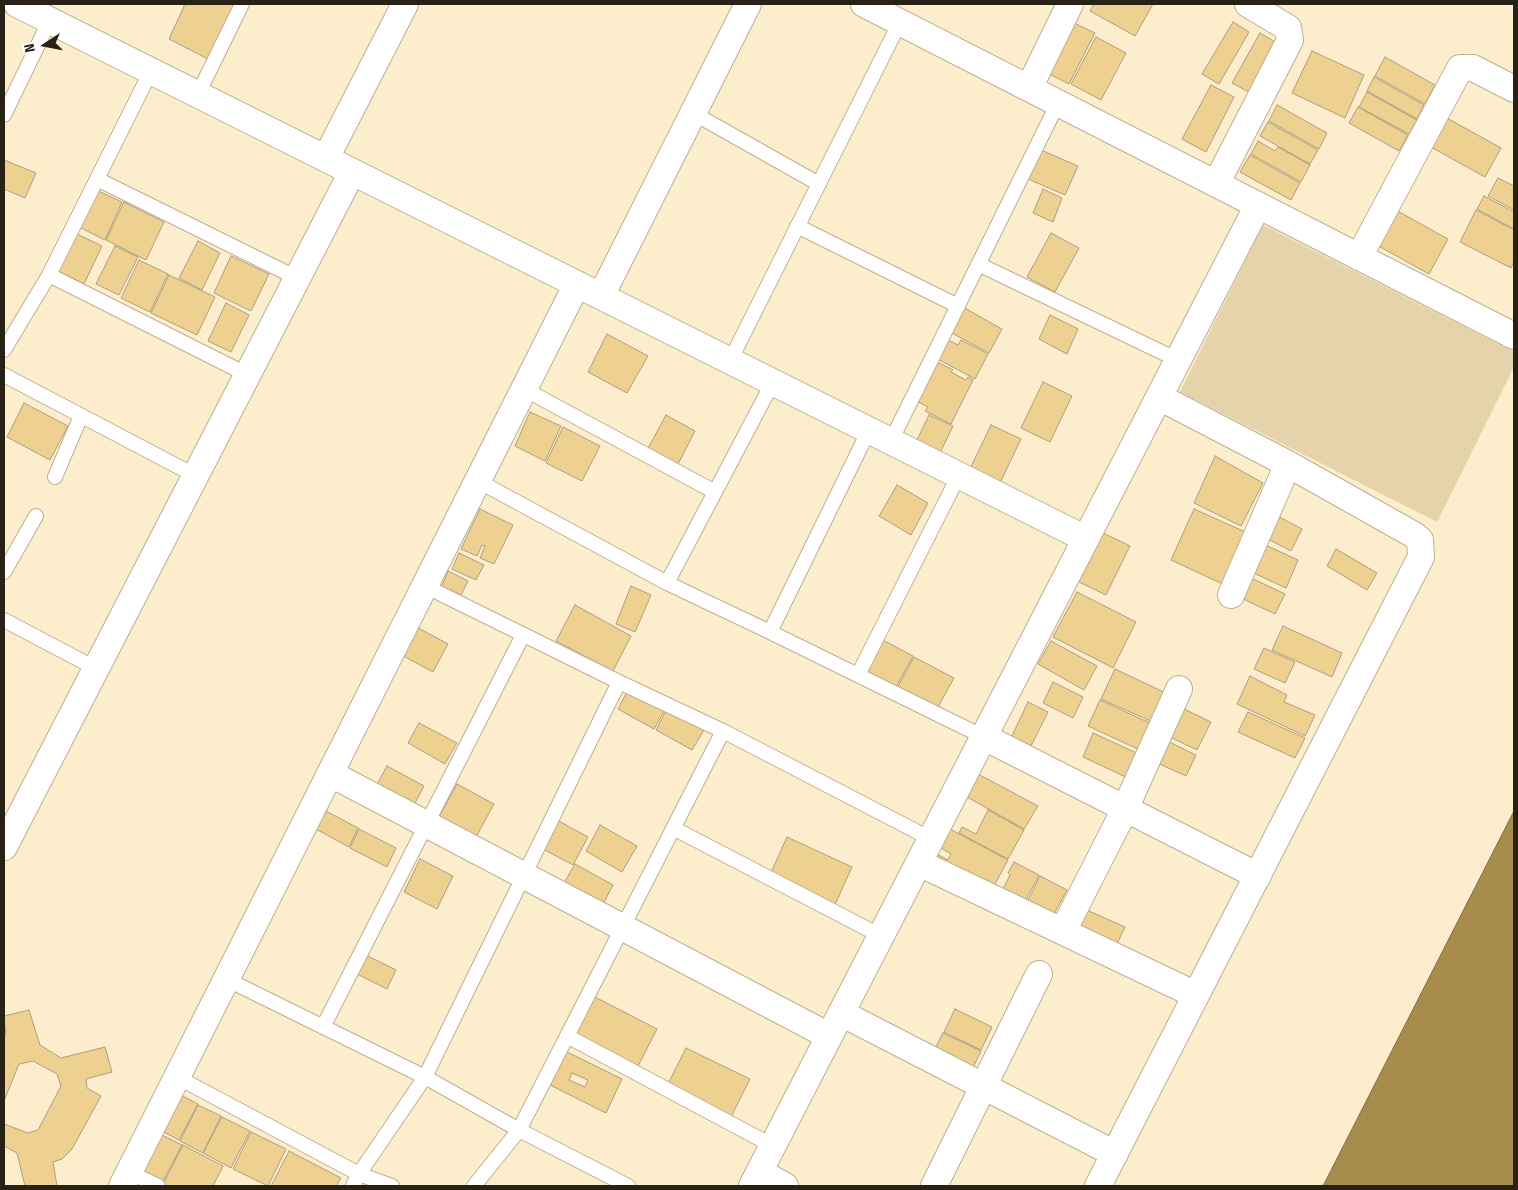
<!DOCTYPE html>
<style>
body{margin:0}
#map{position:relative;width:1518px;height:1190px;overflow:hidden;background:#fcedcd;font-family:"Fira Sans Condensed",sans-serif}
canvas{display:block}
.frame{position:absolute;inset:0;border:5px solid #272116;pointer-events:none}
.north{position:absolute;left:20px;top:20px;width:50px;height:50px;-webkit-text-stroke:4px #fff;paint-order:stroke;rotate:259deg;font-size:14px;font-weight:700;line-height:20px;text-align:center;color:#272116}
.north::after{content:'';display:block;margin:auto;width:18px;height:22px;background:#272116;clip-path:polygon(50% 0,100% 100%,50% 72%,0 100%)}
</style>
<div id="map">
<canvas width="1518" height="1190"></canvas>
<div class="frame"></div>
<div class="north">N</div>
</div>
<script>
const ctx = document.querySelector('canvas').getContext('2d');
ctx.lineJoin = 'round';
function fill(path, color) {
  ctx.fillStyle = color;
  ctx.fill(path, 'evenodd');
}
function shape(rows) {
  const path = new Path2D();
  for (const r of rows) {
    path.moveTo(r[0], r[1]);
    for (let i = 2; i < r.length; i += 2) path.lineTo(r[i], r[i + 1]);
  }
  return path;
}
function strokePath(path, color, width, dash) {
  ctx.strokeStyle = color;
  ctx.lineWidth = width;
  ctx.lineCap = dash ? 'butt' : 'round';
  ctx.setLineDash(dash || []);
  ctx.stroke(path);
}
fill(shape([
 [1263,225,1514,352,1514,367,1437,522,1180,392]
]), '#e5d3ac');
const water = shape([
 [1514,811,1514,1186,1323,1186,1514,811]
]);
fill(water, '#a78c4d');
strokePath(water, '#816c3c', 1);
const building = shape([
 [185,4,231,4,236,6,208,59,169,39,185,4],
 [1094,4,1153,4,1135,36,1090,11,1094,4],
 [1233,22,1249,32,1219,84,1202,74,1233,22],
 [1074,23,1095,33,1069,84,1049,74,1074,23],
 [1260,33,1282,46,1254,95,1232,83,1260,33],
 [1096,37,1126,53,1101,100,1071,84,1096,37],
 [1312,51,1364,75,1345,118,1292,93,1312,51],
 [1385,57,1435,85,1425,104,1375,76,1385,57],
 [1374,77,1424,105,1417,119,1367,91,1374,77],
 [1211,85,1234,97,1206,152,1182,139,1211,85],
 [1367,92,1417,120,1409,134,1359,107,1367,92],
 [1277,105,1327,133,1319,149,1269,121,1277,105],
 [1358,107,1408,135,1399,151,1349,123,1358,107],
 [1445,117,1501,148,1485,177,1429,146,1445,117],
 [1268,122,1318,150,1310,164,1260,136,1268,122],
 [1258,141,1275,151,1278,147,1310,165,1301,182,1251,154,1258,141],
 [1041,150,1078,166,1065,195,1028,179,1041,150],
 [1250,155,1300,183,1291,200,1240,172,1250,155],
 [4,160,36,173,25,198,4,189,4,160],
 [1498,178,1514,186,1514,210,1488,196,1498,178],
 [94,189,122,202,105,240,77,226,94,189],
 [1043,189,1062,198,1053,222,1033,213,1043,189],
 [1484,196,1514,212,1514,229,1477,209,1484,196],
 [124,202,164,222,146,260,106,240,124,202],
 [1392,208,1448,239,1429,274,1373,243,1392,208],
 [1476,210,1514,230,1514,261,1511,268,1460,242,1476,210],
 [73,232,102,246,84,284,56,270,73,232],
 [1051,233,1079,248,1055,292,1027,277,1051,233],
 [198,241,220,253,202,290,179,278,198,241],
 [115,246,138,257,119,295,96,284,115,246],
 [231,256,269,274,251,311,214,293,231,256],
 [139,260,168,274,150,312,121,298,139,260],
 [169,275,215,297,197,335,151,313,169,275],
 [226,303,249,315,231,352,208,341,226,303],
 [961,306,1002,329,989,353,948,331,961,306],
 [1050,315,1078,329,1067,354,1039,339,1050,315],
 [607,334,648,356,627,393,588,372,607,334],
 [944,338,958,345,961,340,988,354,975,379,934,357,944,338],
 [933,360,953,370,951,372,966,380,968,377,973,380,951,424,925,411,928,407,913,399,933,360],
 [1043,382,1072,396,1050,442,1021,428,1043,382],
 [24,403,68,426,50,460,7,437,24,403],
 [530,412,561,426,545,461,515,446,530,412],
 [666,415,695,431,676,468,646,452,666,415],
 [929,415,953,426,938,457,914,446,929,415],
 [991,425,1021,439,998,487,968,473,991,425],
 [563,427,600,446,582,481,546,463,563,427],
 [1215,456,1263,483,1241,526,1194,503,1215,456],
 [897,485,928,503,911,535,879,516,897,485],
 [480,509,513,525,494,564,480,558,485,546,482,545,477,556,461,549,480,509],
 [1194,509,1252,535,1229,587,1171,560,1194,509],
 [1272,513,1302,529,1291,551,1260,535,1272,513],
 [1099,531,1130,546,1106,595,1075,580,1099,531],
 [1259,542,1298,560,1286,588,1247,570,1259,542],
 [1336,549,1377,573,1367,590,1327,566,1336,549],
 [459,553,484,565,476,580,452,569,459,553],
 [448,571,468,581,461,595,442,586,448,571],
 [1247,576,1285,594,1275,614,1237,596,1247,576],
 [631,586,651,595,635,632,616,624,631,586],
 [1077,592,1136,622,1113,668,1053,637,1077,592],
 [575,605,631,636,613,671,556,641,575,605],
 [411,624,448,644,433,672,396,652,411,624],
 [1283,626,1342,653,1332,677,1272,650,1283,626],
 [879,638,913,656,896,687,863,669,879,638],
 [1051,641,1097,666,1084,690,1038,664,1051,641],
 [1264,648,1295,662,1285,683,1254,669,1264,648],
 [914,657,954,678,937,709,897,688,914,657],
 [1115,669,1170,695,1157,724,1101,699,1115,669],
 [1250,676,1287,695,1284,702,1315,715,1305,736,1237,704,1250,676],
 [1053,682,1083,697,1073,718,1043,703,1053,682],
 [629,688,666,708,654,729,618,709,629,688],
 [1100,700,1156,726,1144,752,1088,726,1100,700],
 [1028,702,1048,712,1028,752,1009,742,1028,702],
 [1178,706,1211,722,1197,750,1164,734,1178,706],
 [667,709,704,730,692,750,656,730,667,709],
 [1248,712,1305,738,1295,758,1238,732,1248,712],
 [419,723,457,743,445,764,408,743,419,723],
 [1093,733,1141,755,1130,779,1083,757,1093,733],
 [1161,738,1196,755,1186,776,1151,760,1161,738],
 [387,766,424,786,413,807,376,786,387,766],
 [978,774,1038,806,1024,829,967,797,978,774],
 [457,784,494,804,476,837,439,817,457,784],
 [322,809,358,828,349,847,312,827,322,809],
 [988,810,1024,830,1008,859,959,833,962,827,976,834,988,810],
 [555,819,588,837,573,865,541,848,555,819],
 [600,825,637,846,622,872,586,851,600,825],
 [359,829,396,848,387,867,350,848,359,829],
 [950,829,1008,860,994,886,935,858,937,854,948,860,951,854,941,848,950,829],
 [787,837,852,867,834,907,769,877,787,837],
 [420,859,453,876,437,909,404,892,420,859],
 [1014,862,1039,875,1024,903,1002,891,1010,875,1008,873,1014,862],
 [575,864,613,885,603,904,564,883,575,864],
 [1040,876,1067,890,1052,918,1026,904,1040,876],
 [1080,907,1125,927,1116,946,1071,927,1080,907],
 [362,953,396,970,387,989,353,972,362,953],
 [593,996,657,1029,637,1068,573,1036,593,996],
 [955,1009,992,1027,981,1050,944,1032,955,1009],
 [29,1010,40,1045,61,1058,105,1047,112,1072,86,1079,87,1088,101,1096,72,1149,62,1159,53,1162,57,1186,25,1186,17,1153,4,1146,4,1124,28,1133,38,1130,61,1086,57,1074,33,1061,19,1064,4,1101,4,1037,6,1035,4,1016,29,1010],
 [943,1033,981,1051,970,1074,932,1055,943,1033],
 [686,1048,750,1079,731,1117,667,1086,686,1048],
 [565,1051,622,1079,606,1113,548,1084,565,1051],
 [572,1073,588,1080,585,1087,569,1080,572,1073],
 [175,1092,198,1104,179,1140,156,1128,175,1092],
 [198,1105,221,1116,203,1153,180,1141,198,1105],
 [222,1117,250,1131,231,1168,203,1153,222,1117],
 [154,1131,182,1145,162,1183,135,1168,154,1131],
 [251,1132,286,1149,268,1186,233,1169,251,1132],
 [183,1145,223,1166,213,1186,167,1186,163,1184,183,1145],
 [289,1151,341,1178,336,1186,271,1186,289,1151]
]);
fill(building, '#eed191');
strokePath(building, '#ac9e80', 1);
const lane = shape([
 [198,94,242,4],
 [693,113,819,184],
 [4,115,50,20],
 [97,179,297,278],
 [797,226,958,306],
 [978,264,1178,360],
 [49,275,248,375],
 [4,350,49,275,151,71],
 [730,361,900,22],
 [4,375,196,476],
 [524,389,715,492],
 [869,430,770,632,984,737],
 [891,441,1058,103],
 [55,477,81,416],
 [478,481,667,583,773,382],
 [4,572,36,516],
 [667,583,770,632],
 [4,620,97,669],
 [858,675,959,475],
 [619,682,723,731],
 [673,828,881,936],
 [226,979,425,1077,619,682,425,586],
 [323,1027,523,635],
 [567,1036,773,1146],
 [177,1077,359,1174,353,1186],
 [129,1172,158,1186],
 [392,1186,359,1174,425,1077,519,1130,474,1186],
 [628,1186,519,1130,723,731,931,839]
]);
const street = shape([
 [17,4,1086,539],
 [864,4,1514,336],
 [1029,88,1070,4],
 [326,158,405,4],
 [1216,184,1290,40,1288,28,1248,4],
 [1359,257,1460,68,1473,68,1514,89],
 [601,296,748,4],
 [1231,595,1288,464],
 [984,737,1258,876],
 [331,774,829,1036],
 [4,847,352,172],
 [919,863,1196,995],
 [1063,931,1125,809,1179,689],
 [841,1013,1115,1154],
 [760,1172,785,1186],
 [122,1186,577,284],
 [752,1186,1258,205],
 [934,1186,1039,974],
 [1098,1186,1421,557,1420,540,1414,535,1288,464,1159,397]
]);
strokePath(lane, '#bdaf91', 16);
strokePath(street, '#bdaf91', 28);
strokePath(lane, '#fff', 14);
strokePath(street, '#fff', 26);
</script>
